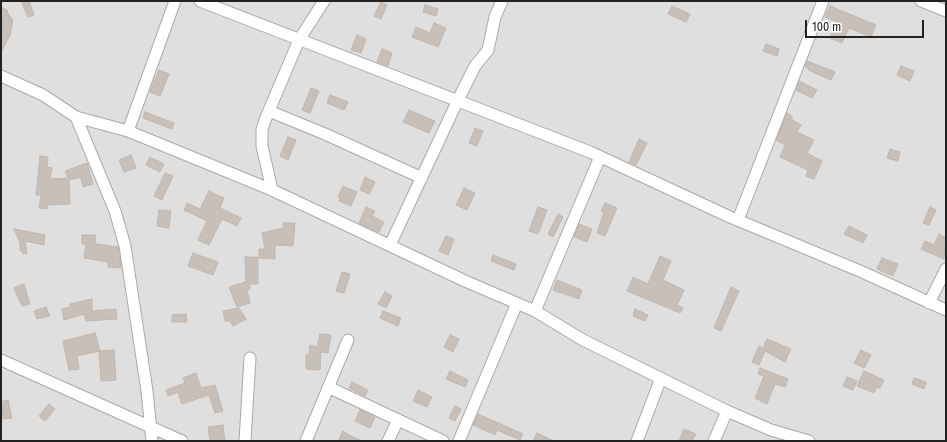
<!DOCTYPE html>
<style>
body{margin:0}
#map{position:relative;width:947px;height:442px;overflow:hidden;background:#f2efe9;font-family:"Fira Sans Condensed",sans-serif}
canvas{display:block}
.frame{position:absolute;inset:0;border:2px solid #222;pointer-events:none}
.scale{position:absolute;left:805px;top:20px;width:119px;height:18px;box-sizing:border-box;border:2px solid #222;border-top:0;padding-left:5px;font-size:12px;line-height:14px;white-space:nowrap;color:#222;-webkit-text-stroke:3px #fff;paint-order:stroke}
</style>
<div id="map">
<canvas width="947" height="442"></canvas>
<div class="frame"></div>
<div class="scale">100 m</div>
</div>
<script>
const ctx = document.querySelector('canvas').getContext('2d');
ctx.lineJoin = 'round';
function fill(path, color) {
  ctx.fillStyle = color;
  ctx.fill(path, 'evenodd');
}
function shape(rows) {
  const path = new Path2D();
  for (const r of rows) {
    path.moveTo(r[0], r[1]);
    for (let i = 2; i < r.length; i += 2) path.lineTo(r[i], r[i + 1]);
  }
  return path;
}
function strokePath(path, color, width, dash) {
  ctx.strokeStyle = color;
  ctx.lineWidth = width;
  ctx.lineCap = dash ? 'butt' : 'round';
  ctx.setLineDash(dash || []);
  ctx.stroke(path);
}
fill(shape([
 [1,1,946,1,946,441,1,441]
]), '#e0dfdf');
const building = shape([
 [21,1,29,1,34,15,28,17,21,1],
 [381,2,387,5,381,19,374,16,381,2],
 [425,5,438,9,436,16,423,12,425,5],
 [672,6,690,14,686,22,668,14,672,6],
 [830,6,876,25,871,37,849,28,842,43,830,38,837,22,825,17,830,6],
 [1,7,7,10,8,14,13,20,10,35,1,52,1,7],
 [434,23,446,28,438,47,412,37,416,27,430,33,434,23],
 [357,35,366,39,361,53,351,50,357,35],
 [766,44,779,49,777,56,763,51,766,44],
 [382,49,392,53,388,66,377,62,382,49],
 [807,61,835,72,831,80,808,70,808,68,805,67,807,61],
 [901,66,914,71,910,81,897,75,901,66],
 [159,70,169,74,160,96,150,92,159,70],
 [799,81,817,90,812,98,796,90,799,81],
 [311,88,319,91,310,113,302,110,311,88],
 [330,95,348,102,344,110,327,103,330,95],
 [409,110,435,121,429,133,403,122,409,110],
 [145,112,174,123,172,129,143,118,145,112],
 [787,113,793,117,791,119,801,125,797,132,814,140,807,153,822,161,814,179,806,176,808,170,780,157,785,145,776,140,787,113],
 [475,128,483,131,477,146,469,143,475,128],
 [288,137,296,140,288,160,280,156,288,137],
 [639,139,647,143,636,165,629,162,639,139],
 [890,149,900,152,898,161,887,158,890,149],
 [131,155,136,168,124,172,119,160,131,155],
 [40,156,48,157,47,167,52,168,50,179,68,178,65,171,87,163,93,184,83,187,81,177,69,180,70,204,48,205,47,209,39,208,41,195,36,195,40,156],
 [150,157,164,164,160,172,146,165,150,157],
 [165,173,173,176,162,200,154,196,165,173],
 [365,177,375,182,369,194,360,190,365,177],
 [343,186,357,192,351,206,339,201,340,198,338,197,343,186],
 [464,188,475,193,467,210,456,205,464,188],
 [209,191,224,198,220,208,241,218,237,226,222,219,209,245,198,240,207,221,184,210,187,203,200,209,209,191],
 [605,203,617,208,605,236,597,233,604,212,601,211,605,203],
 [366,207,375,211,372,216,384,222,379,232,359,223,366,207],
 [538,207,547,210,538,234,529,231,538,207],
 [930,207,936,210,929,225,923,223,930,207],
 [159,210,171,211,169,228,157,226,159,210],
 [558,214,563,217,553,237,548,234,558,214],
 [283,223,295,223,293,246,275,245,275,259,259,258,259,249,265,249,262,233,283,228,283,223],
 [579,224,592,229,587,242,574,237,579,224],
 [849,226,867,235,863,243,844,234,849,226],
 [14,229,45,235,44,245,25,241,27,253,23,254,22,250,20,251,20,243,14,229],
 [939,234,946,238,944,259,921,249,925,241,934,245,939,234],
 [82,235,95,235,96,244,118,247,121,268,108,267,108,262,84,258,86,244,82,244,82,235],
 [446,236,454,239,448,255,439,251,446,236],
 [193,253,218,262,213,275,188,266,193,253],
 [493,255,516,264,514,270,491,261,493,255],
 [660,256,671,261,663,280,684,290,677,305,683,308,680,313,627,291,633,277,648,284,660,256],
 [245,257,258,257,258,284,249,284,250,289,247,290,250,303,237,307,229,287,246,282,245,257],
 [882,258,898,264,893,276,877,269,882,258],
 [342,272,350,274,344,293,336,291,342,272],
 [557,280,582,290,579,299,553,290,557,280],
 [24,284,30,304,22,306,14,288,24,284],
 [731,287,739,291,721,331,714,328,731,287],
 [385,292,392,296,386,308,378,304,385,292],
 [92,299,92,311,116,309,117,319,86,321,84,314,64,320,62,309,70,307,70,304,92,299],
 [46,307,50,316,37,319,34,311,46,307],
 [239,308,246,319,233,326,230,321,225,321,223,311,239,308],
 [635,309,648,315,645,321,633,316,635,309],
 [383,311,401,318,398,326,380,318,383,311],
 [186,314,187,322,172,322,172,315,186,314],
 [95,333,100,351,77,356,79,369,69,370,63,341,95,333],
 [320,334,331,335,328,353,321,352,320,370,306,369,306,355,309,355,310,345,317,347,320,334],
 [450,335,459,339,453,352,444,347,450,335],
 [767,339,791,349,785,362,765,351,759,365,752,362,759,346,763,348,767,339],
 [114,350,116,380,101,381,99,351,114,350],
 [861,350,871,355,864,368,854,363,861,350],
 [760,368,788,379,785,387,775,384,767,404,755,398,764,376,758,374,760,368],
 [450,371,468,380,465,387,446,379,450,371],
 [864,371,884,380,880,388,877,387,874,393,857,386,864,371],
 [196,373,201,388,215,385,223,411,215,413,209,395,182,404,178,392,168,396,166,390,185,383,183,378,196,373],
 [847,377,857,381,853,390,843,386,847,377],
 [914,378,926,382,924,389,912,384,914,378],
 [352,382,368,390,365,396,349,388,352,382],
 [418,390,432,397,427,407,413,401,418,390],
 [8,400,12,418,3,419,1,402,8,400],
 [49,404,55,409,45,421,39,416,49,404],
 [455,406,461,409,455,421,449,418,455,406],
 [360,410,375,417,370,428,355,421,360,410],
 [478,414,523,434,520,440,497,430,495,435,473,425,478,414],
 [223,425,225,441,210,441,208,427,223,425],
 [684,429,696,434,692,441,679,441,684,429],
 [343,431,349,435,362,441,338,441,343,431],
 [537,433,554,441,533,441,537,433]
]);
fill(building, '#c7bfb8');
strokePath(building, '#c4b6ab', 1);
const minor = shape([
 [200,1,590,152,730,217,860,271,946,310],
 [921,1,946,11],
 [1,76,43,95,76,117,128,131,272,190,465,281,535,311,583,340,727,411,771,430,809,441],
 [269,111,325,134,422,178],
 [76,117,115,211,125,246,147,391,152,441],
 [128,131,175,1],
 [272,190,262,146,262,130,265,120,299,40,324,1],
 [738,220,823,1],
 [390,245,457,102,475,66,488,50,495,17,502,1],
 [929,303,946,269],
 [535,311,600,157],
 [1,360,182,441],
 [328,387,443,441],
 [245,441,250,358],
 [306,441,348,340],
 [388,441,398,420],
 [459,441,517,303],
 [637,441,661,378],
 [714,441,727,411]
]);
strokePath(minor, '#a9a9a9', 13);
strokePath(minor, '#fff', 11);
</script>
